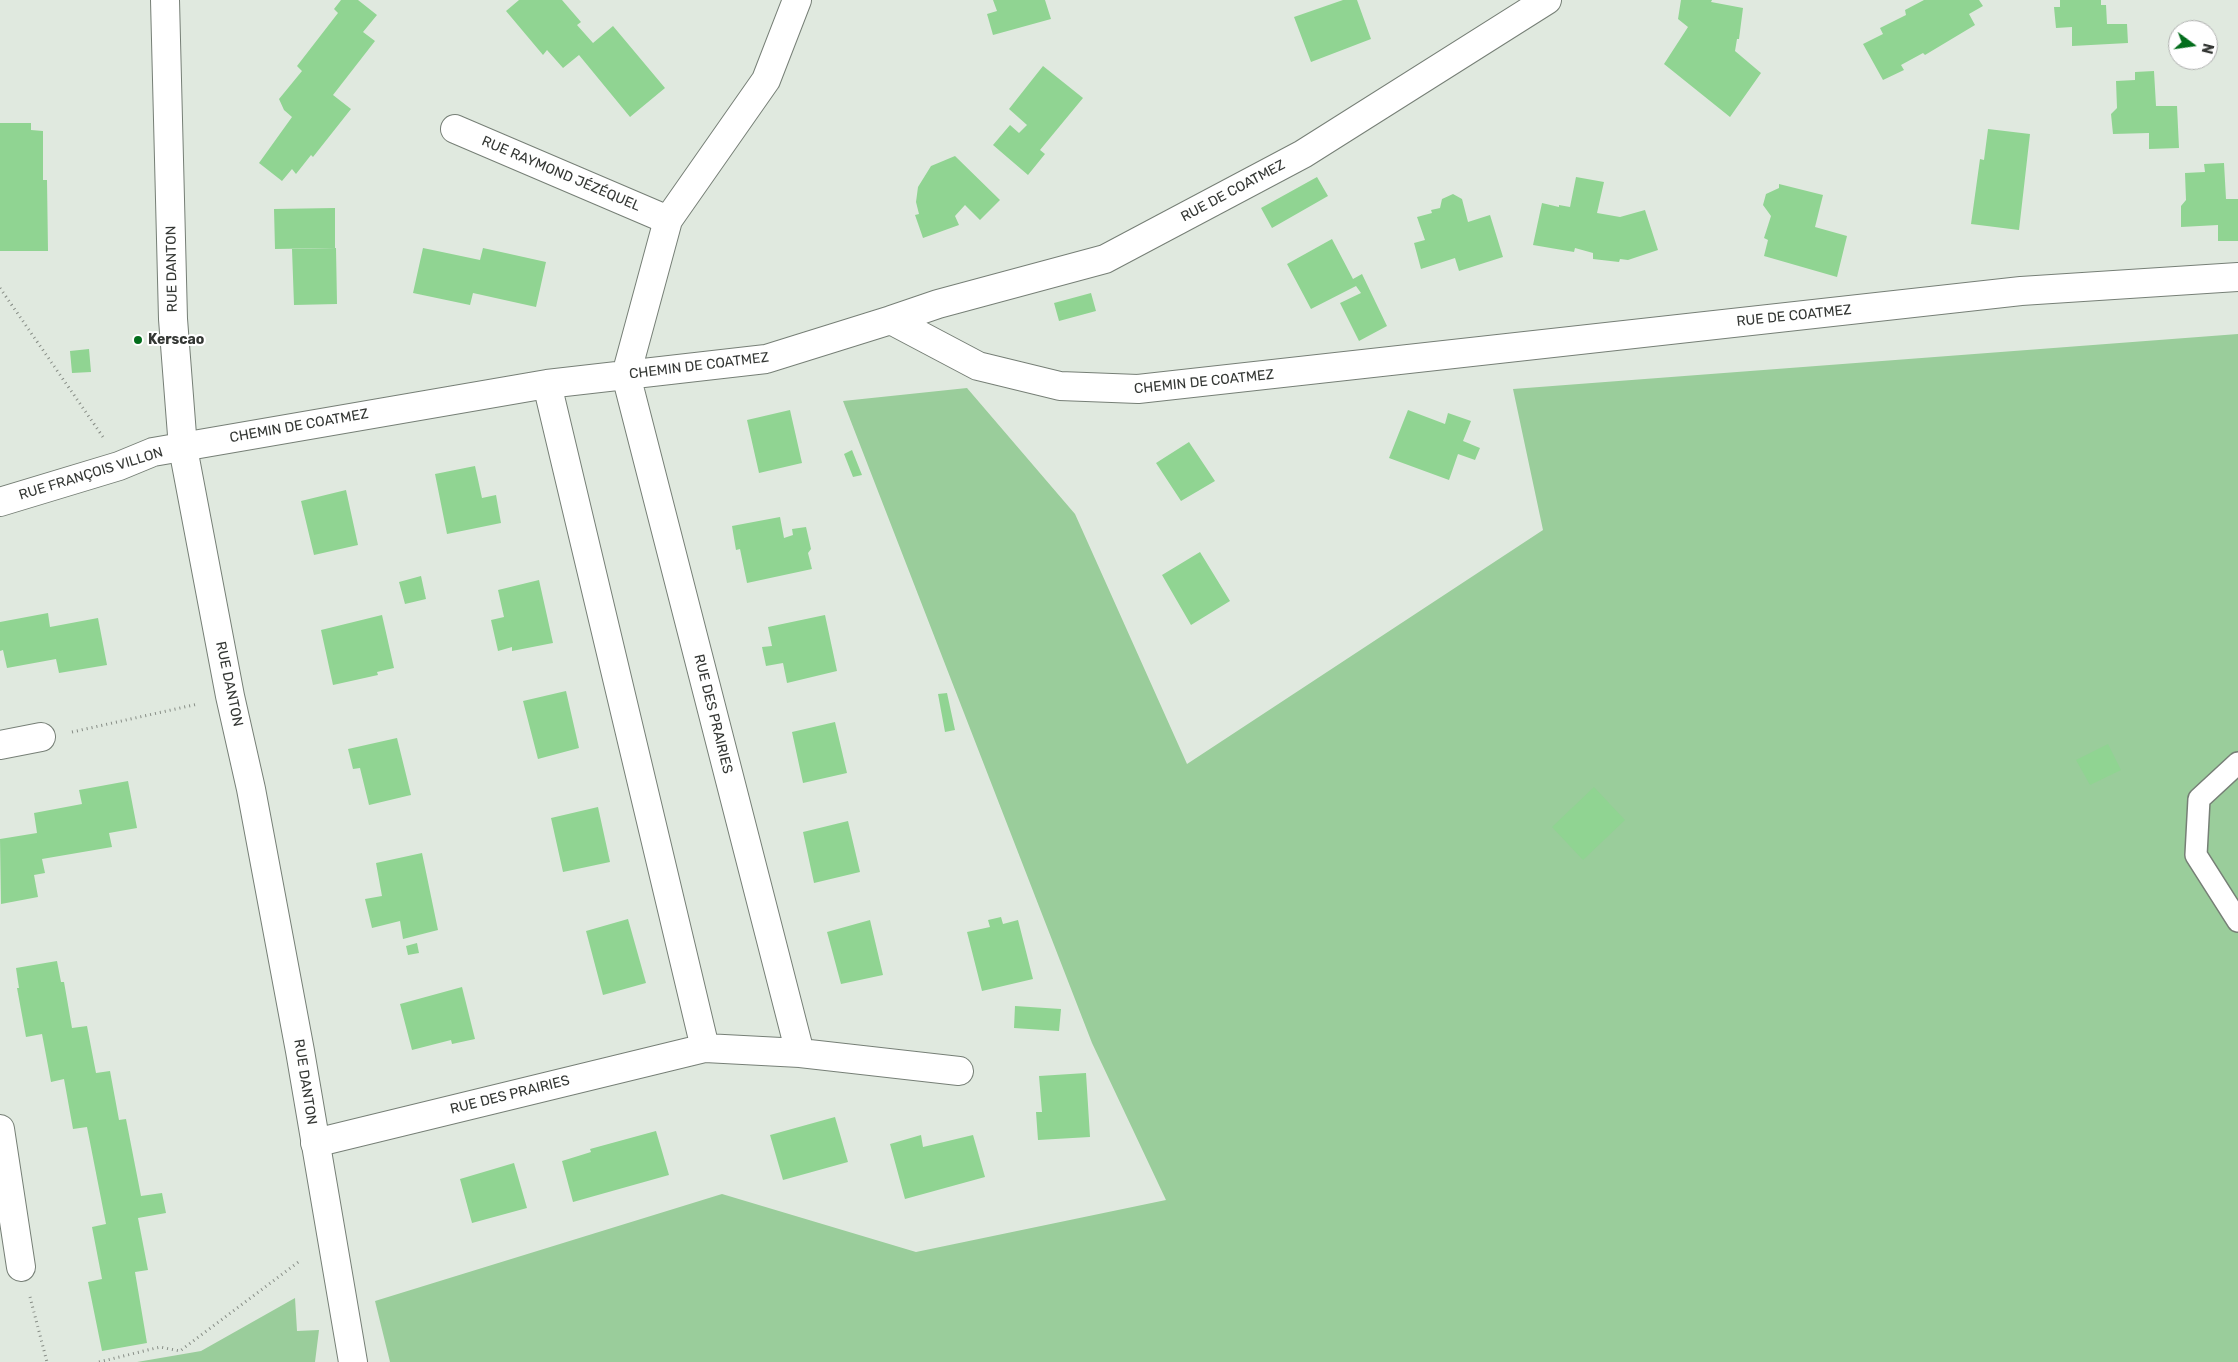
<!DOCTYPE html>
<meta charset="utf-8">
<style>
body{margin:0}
#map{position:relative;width:2238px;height:1362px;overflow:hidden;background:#e0e9df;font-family:Rubik,sans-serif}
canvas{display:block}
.north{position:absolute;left:2168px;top:20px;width:50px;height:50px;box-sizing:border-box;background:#fff;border:1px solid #aeafae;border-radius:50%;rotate:104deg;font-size:14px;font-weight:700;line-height:20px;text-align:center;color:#343734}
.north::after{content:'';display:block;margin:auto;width:18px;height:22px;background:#036d1c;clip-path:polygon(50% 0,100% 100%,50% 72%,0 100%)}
</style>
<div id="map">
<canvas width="2238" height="1362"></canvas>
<div class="north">N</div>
</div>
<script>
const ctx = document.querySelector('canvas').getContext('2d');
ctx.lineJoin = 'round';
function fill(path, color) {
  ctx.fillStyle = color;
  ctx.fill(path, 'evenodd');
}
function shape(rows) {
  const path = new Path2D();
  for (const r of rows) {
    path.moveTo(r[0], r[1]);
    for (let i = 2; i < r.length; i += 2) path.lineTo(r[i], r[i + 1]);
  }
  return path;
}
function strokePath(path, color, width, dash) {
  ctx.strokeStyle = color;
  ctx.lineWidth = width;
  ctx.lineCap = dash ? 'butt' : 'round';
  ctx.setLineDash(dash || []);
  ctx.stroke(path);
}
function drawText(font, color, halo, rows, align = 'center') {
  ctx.font = font + ' Rubik,sans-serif';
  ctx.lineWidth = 4;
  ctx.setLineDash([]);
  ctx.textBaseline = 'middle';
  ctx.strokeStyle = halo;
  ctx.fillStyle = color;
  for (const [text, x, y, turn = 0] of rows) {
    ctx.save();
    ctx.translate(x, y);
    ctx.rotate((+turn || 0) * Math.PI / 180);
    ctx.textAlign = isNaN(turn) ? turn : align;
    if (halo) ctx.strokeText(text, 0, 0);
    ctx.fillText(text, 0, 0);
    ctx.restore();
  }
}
fill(shape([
 [2238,334,2238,1362,390,1362,375,1301,722,1194,916,1252,1166,1200,1092,1043,843,401,967,388,1075,514,1187,764,1543,530,1513,389],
 [295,1298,297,1331,319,1330,315,1362,137,1362,201,1351]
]), '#9acd9b');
fill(shape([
 [341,0,358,0,377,15,363,32,375,41,333,95,351,109,313,157,311,155,296,174,292,169,282,181,259,163,292,117,284,110,279,99,302,71,297,66,338,13,334,9],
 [519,0,562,0,581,22,577,25,593,43,613,26,665,88,630,117,579,55,563,68,547,50,543,55,506,11],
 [993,0,1045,0,1051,19,993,35,987,14,997,11],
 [1343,0,1357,0,1371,39,1311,62,1294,17],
 [1681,0,1712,0,1711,2,1743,8,1739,39,1737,39,1735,51,1761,73,1730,117,1664,64,1688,27,1678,19],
 [1924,0,1979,0,1983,6,1969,14,1975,25,1925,55,1923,53,1901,65,1904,70,1883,80,1863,44,1883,34,1880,28,1906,15,1905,10],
 [2060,0,2101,0,2101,5,2106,5,2107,24,2127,24,2128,43,2072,46,2072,27,2056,28,2054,7,2060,7],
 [1043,66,1083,98,1040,150,1045,154,1028,175,993,145,1010,125,1019,133,1027,125,1009,109],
 [2154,71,2156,106,2177,106,2179,148,2149,149,2149,133,2113,134,2111,114,2117,108,2116,81,2135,80,2135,72],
 [0,123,31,123,31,130,43,131,43,180,47,180,48,251,0,251],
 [1988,129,2030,134,2019,230,1971,224,1980,159,1984,160],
 [955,156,1000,200,980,220,965,205,955,216,959,225,923,238,915,215,919,214,916,202,918,187,931,166],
 [2224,163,2226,199,2238,199,2238,241,2218,241,2218,225,2181,227,2181,206,2186,200,2185,173,2205,172,2204,164],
 [1317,177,1328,196,1272,228,1261,208],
 [1576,177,1604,182,1597,213,1620,217,1645,210,1658,250,1628,260,1620,259,1619,262,1593,259,1593,253,1575,248,1574,252,1533,245,1542,203,1559,207,1559,205,1570,207],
 [1779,184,1823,195,1815,227,1847,236,1837,277,1764,256,1768,240,1764,238,1771,216,1763,205,1766,194,1779,188],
 [1453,194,1462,199,1468,222,1490,215,1503,257,1459,271,1455,258,1421,269,1414,243,1425,240,1417,217,1432,213,1431,210,1440,208,1442,199],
 [335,208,335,248,275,249,274,209],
 [1332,239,1353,279,1362,274,1387,326,1359,341,1340,303,1361,293,1356,286,1311,309,1287,264],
 [336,248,337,304,294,305,292,249],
 [423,248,480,260,483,248,546,262,536,307,473,293,470,305,413,293],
 [1091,293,1096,311,1059,321,1054,303],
 [89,349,91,372,72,373,70,351],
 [790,410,802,463,759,473,747,420],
 [1408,410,1445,424,1448,413,1471,421,1463,441,1480,448,1475,460,1458,454,1449,480,1389,458],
 [1189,442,1215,481,1181,501,1156,463],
 [852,450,862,475,853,477,844,454],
 [475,466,482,498,496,495,501,523,447,534,435,474],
 [346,490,358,545,314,555,301,501],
 [780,517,784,538,793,535,792,529,806,527,811,549,808,553,812,569,747,583,740,549,736,550,732,526],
 [1200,552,1230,601,1191,625,1162,575],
 [421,576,426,599,405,604,399,582],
 [539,580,553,643,512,651,512,647,498,651,491,620,504,617,498,590],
 [48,613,50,627,98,618,107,665,59,673,56,659,7,668,3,650,0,651,0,622],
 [382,615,394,668,377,672,378,675,333,685,321,630],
 [825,615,837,671,787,683,783,663,766,666,762,647,772,646,768,627],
 [566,691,579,748,538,759,523,701],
 [947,693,955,730,945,732,938,694],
 [835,722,847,773,803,783,792,732],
 [397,738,411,795,369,805,360,768,353,769,348,749],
 [2108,744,2121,770,2090,785,2076,760],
 [128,781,137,828,109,833,112,847,42,859,45,873,34,875,38,897,1,904,0,839,37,833,34,813,82,804,79,790],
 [1594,787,1625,820,1583,860,1552,827],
 [598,807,610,862,563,872,551,818],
 [848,821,860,872,814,883,803,832],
 [422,853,438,930,403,939,400,921,372,928,365,899,382,896,376,863],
 [1001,917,1003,924,1018,920,1033,979,982,991,967,932,990,927,988,920],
 [628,919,646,983,603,995,586,931],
 [870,920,883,975,841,984,827,932],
 [417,943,419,953,408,955,406,946],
 [57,961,61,982,64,982,72,1028,87,1026,96,1073,110,1071,119,1120,126,1119,141,1196,162,1193,166,1213,138,1218,148,1270,135,1272,147,1343,102,1351,88,1282,102,1279,92,1227,106,1224,87,1127,73,1129,64,1079,51,1082,42,1034,26,1037,17,988,19,988,16,968],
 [462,987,475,1039,452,1044,451,1040,412,1050,400,1004],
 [1015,1006,1061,1009,1059,1031,1014,1028],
 [1086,1073,1090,1137,1038,1140,1036,1112,1042,1112,1039,1076],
 [835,1117,848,1162,783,1180,770,1135],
 [656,1131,669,1175,573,1202,562,1161,591,1152,590,1149],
 [921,1135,923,1147,973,1135,985,1177,905,1199,890,1144],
 [514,1163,527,1208,472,1223,460,1179]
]), '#90d492');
const service = shape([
 [2238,763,2199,799,2196,855,2238,921]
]);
const minor = shape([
 [797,0,766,80,668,220,626,375,800,1053],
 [455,129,668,220],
 [891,320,938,304,1105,259,1303,154,1547,0],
 [547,384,705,1048],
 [0,502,119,466,153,452,547,384,766,359,891,320,978,366,1060,386,1138,389,2021,291,2238,277],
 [0,745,41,737],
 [0,1129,21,1267],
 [315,1143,705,1048,800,1053,959,1071]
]);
const secondary = shape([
 [165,0,173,319,183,448,230,696,251,789,300,1051,353,1362]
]);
strokePath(service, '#767f76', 24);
strokePath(minor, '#767f76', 30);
strokePath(secondary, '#767f76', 30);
strokePath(shape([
 [0,288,103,437],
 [72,732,198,704],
 [30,1297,47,1362],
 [99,1362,160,1347,180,1351,301,1260]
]), '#868c85', 3, [1, 4]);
strokePath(service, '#fff', 21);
strokePath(minor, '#fff', 28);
strokePath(secondary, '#fff', 28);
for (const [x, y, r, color] of [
 [138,340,5,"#036d1c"]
]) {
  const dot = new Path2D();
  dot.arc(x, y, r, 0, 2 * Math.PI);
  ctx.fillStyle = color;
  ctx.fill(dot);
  strokePath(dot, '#fff', 2);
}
drawText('14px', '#343734', '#fff', [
 ["RUE RAYMOND JÉZÉQUEL",561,174,23],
 ["RUE DE COATMEZ",1233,191,-28],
 ["RUE DANTON",172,269,-91],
 ["RUE DE COATMEZ",1794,316,-6],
 ["CHEMIN DE COATMEZ",699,366,-7],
 ["CHEMIN DE COATMEZ",1204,382,-6],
 ["CHEMIN DE COATMEZ",299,426,-10],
 ["RUE FRANÇOIS VILLON",91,474,-17],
 ["RUE DANTON",229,684,78],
 ["RUE DES PRAIRIES",713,714,76],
 ["RUE DANTON",305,1082,81],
 ["RUE DES PRAIRIES",510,1095,-14]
]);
drawText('bold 14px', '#343734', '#fff', [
 ["Kerscao",148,340]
], 'left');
</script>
